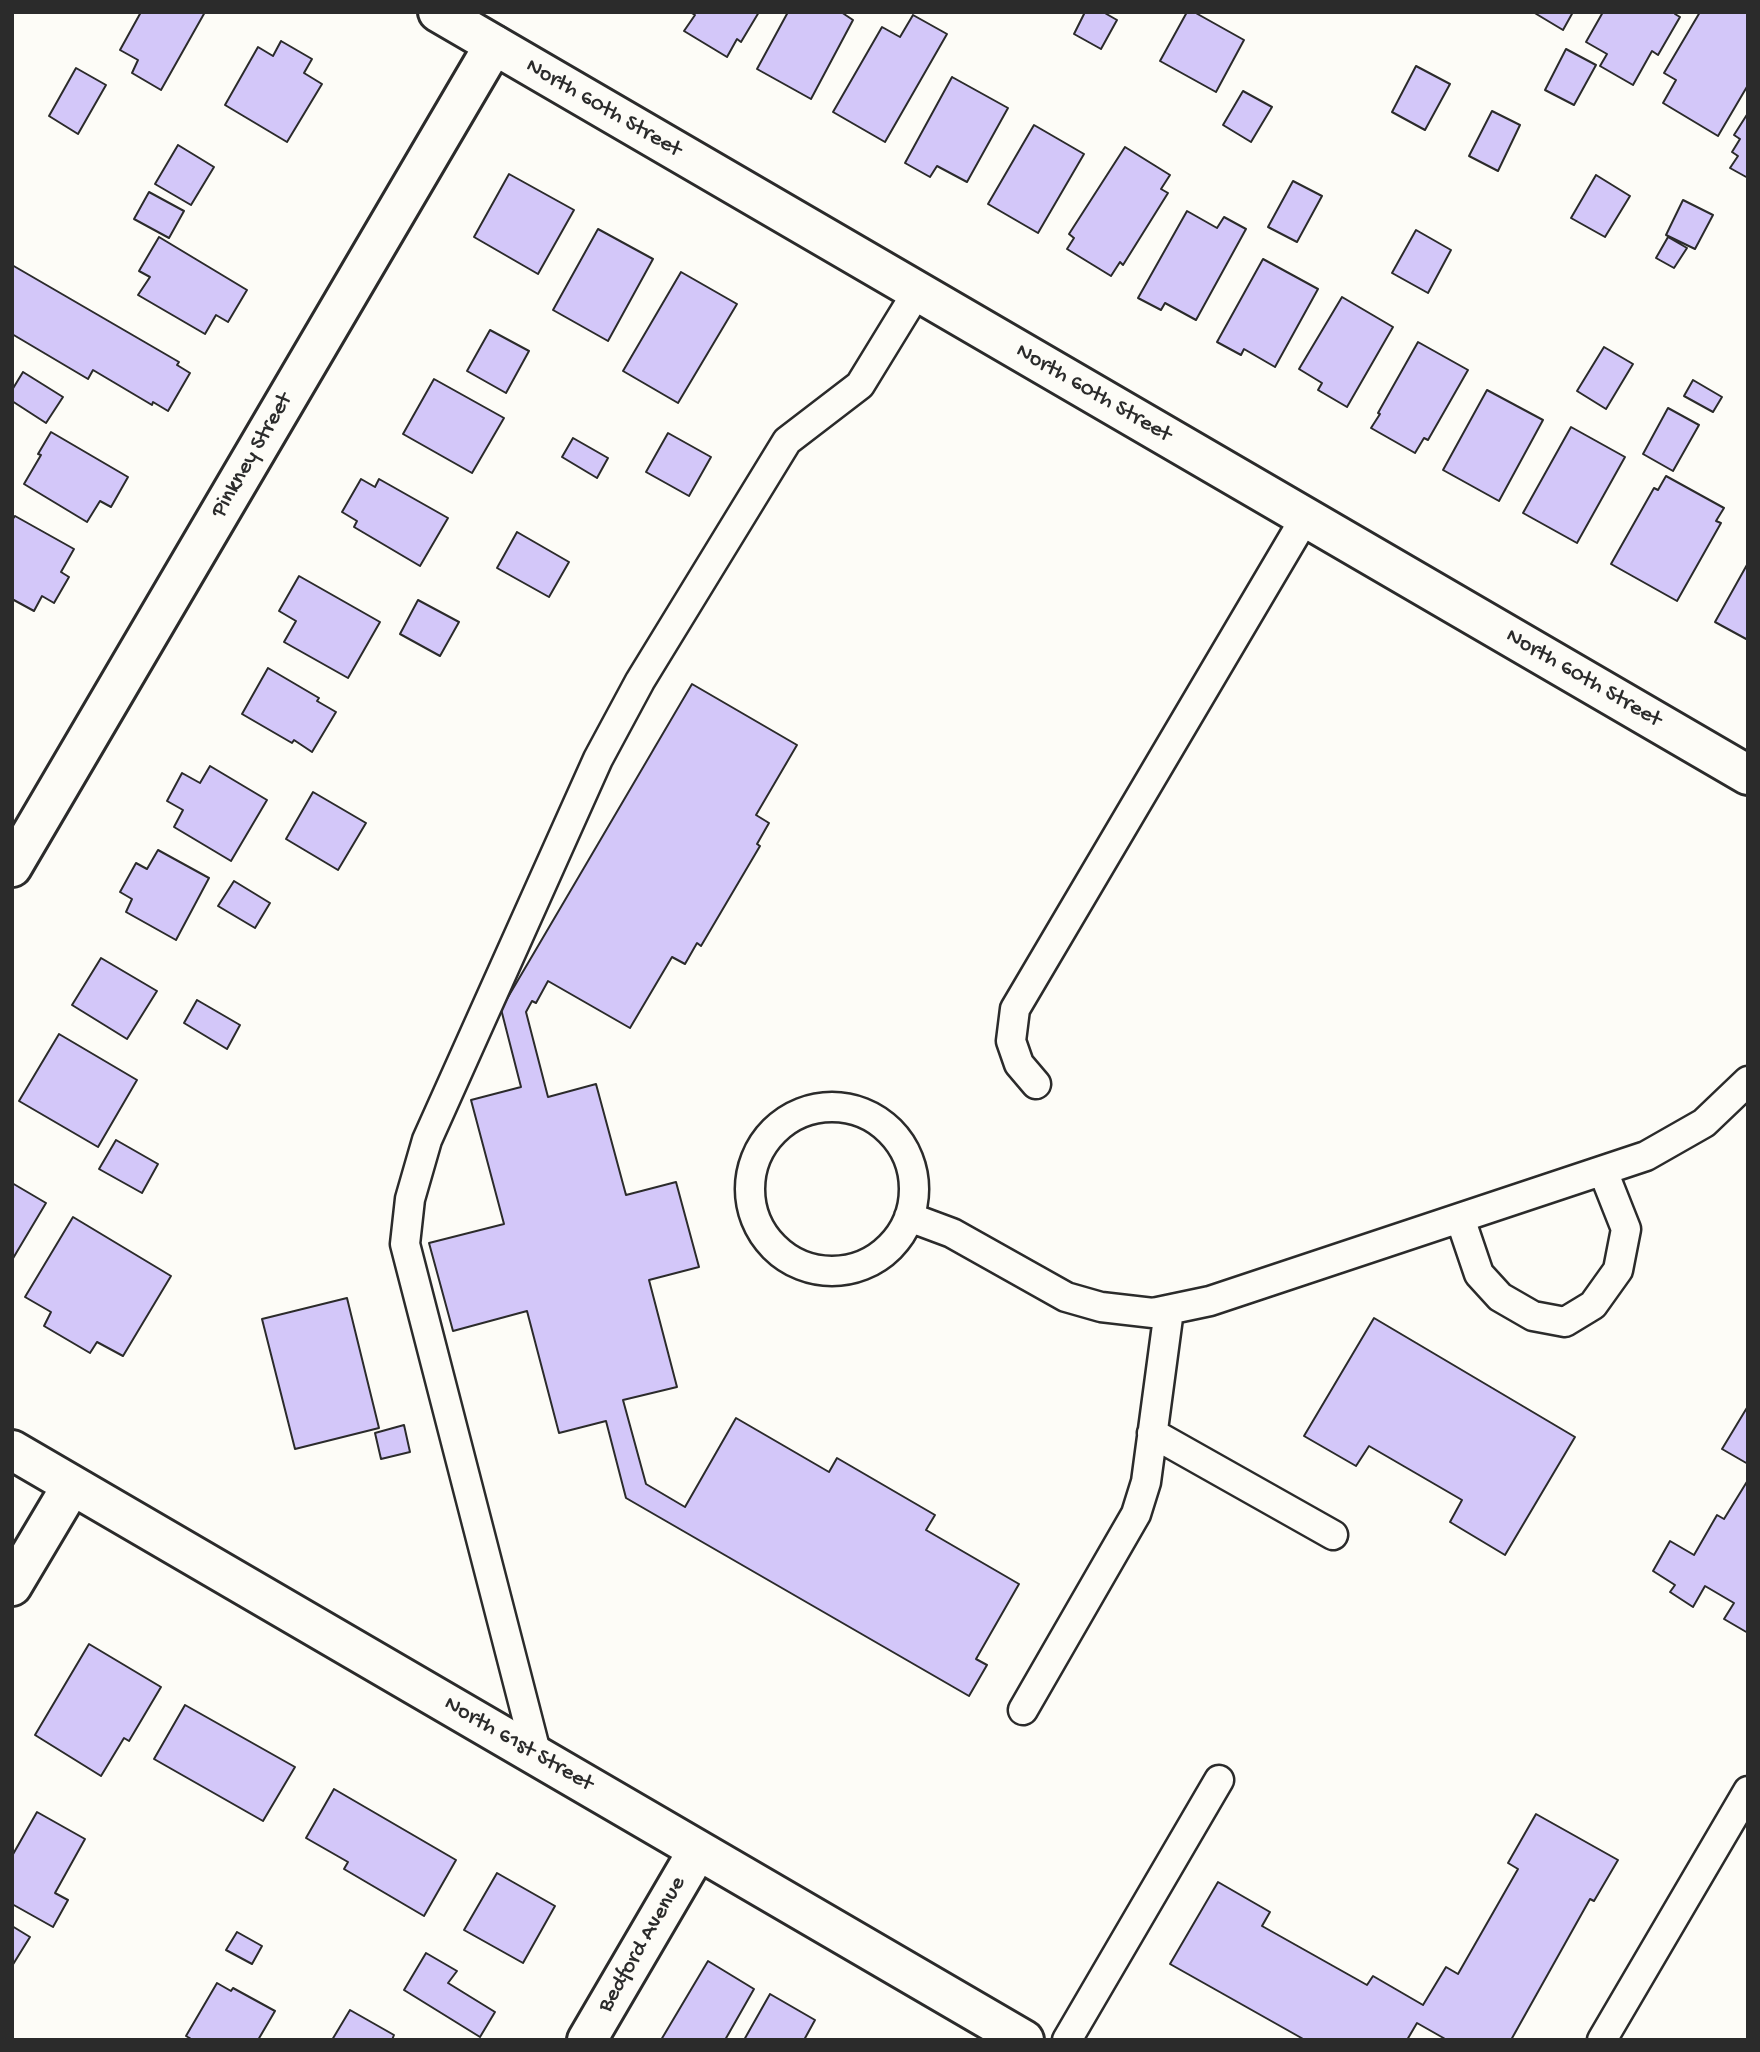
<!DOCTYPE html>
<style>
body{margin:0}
#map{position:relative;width:1760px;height:2052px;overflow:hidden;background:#fdfcf7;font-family:"Gochi Hand",sans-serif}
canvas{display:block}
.frame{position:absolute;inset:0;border:14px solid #2b2b2b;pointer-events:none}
</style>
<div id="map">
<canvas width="1760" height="2052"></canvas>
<div class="frame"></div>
</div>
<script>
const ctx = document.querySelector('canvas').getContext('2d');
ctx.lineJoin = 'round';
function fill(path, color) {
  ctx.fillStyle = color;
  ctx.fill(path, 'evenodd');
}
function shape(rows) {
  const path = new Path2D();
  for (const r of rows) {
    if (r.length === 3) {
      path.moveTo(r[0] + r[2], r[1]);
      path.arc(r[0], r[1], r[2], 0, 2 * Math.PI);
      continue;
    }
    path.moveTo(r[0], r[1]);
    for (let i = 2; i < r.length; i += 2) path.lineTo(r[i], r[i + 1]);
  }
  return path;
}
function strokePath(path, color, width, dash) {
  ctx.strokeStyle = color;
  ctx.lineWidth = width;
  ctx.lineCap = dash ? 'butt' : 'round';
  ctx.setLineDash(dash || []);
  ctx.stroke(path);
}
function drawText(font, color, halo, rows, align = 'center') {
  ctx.font = font + ' "Gochi Hand",sans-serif';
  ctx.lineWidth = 5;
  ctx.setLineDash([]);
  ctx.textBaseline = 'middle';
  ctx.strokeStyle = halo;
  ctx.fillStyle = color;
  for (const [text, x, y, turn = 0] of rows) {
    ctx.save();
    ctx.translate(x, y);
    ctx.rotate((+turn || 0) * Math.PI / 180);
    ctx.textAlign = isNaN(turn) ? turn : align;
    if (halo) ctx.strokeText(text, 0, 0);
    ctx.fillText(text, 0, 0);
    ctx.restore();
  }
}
const building = shape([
 [141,12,205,12,161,90,132,73,138,60,120,50,141,12],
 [690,12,759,12,741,42,737,39,727,57,684,31,695,15,690,12],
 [788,12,841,12,853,20,811,99,757,69,788,12],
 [1085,12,1103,12,1117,20,1101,49,1074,34,1085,12],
 [1187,12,1194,12,1244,40,1216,92,1160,61,1187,12],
 [1533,12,1573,12,1563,30,1533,12],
 [1603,12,1676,12,1675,14,1680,17,1658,55,1652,51,1633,85,1600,66,1607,54,1586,42,1603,12],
 [1700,12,1748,12,1748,85,1718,136,1663,103,1676,80,1664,73,1700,12],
 [913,15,947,34,885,142,833,112,882,27,900,37,913,15],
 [281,41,312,59,304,73,322,84,287,142,225,105,258,47,273,56,281,41],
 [1566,49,1596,65,1574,105,1545,90,1566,49],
 [1416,66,1450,84,1425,130,1392,112,1416,66],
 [76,68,106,85,78,134,49,116,76,68],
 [952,77,1008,108,967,182,937,166,930,177,905,163,952,77],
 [1243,91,1272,107,1251,142,1223,125,1243,91],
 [1492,111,1520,125,1498,171,1469,156,1492,111],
 [1748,113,1748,178,1730,168,1738,156,1732,152,1740,139,1734,135,1748,113],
 [1034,125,1084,154,1038,233,988,204,1034,125],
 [178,145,214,167,191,205,155,184,178,145],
 [1125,147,1170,175,1161,189,1168,193,1123,265,1120,262,1111,276,1067,249,1074,238,1069,234,1125,147],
 [509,174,574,210,538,274,474,237,509,174],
 [1596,175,1630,196,1605,237,1571,218,1596,175],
 [1293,181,1322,196,1297,242,1268,227,1293,181],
 [149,192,184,211,169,238,134,219,149,192],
 [1683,200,1713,215,1695,249,1666,235,1683,200],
 [1187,211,1217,228,1224,217,1246,229,1196,320,1165,303,1161,310,1138,298,1187,211],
 [598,229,653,259,608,341,553,310,598,229],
 [1416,230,1451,250,1428,293,1392,273,1416,230],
 [159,237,247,290,228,322,216,315,205,334,138,295,150,277,139,271,159,237],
 [1668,237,1687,248,1674,268,1656,258,1668,237],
 [1263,259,1318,289,1275,367,1244,349,1241,355,1217,342,1263,259],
 [12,265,179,362,177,365,190,373,168,411,153,402,152,405,93,370,88,379,12,334,12,265],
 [681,272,737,304,678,403,623,371,681,272],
 [1342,297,1393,327,1347,407,1318,390,1322,383,1299,369,1342,297],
 [490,330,529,351,506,393,467,371,490,330],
 [1418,342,1468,370,1428,440,1424,438,1415,453,1371,428,1380,414,1378,413,1418,342],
 [1604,347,1633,364,1606,409,1577,391,1604,347],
 [23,372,63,397,46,423,12,401,12,390,23,372],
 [434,379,504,418,472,473,403,434,434,379],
 [1693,380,1722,397,1713,412,1684,396,1693,380],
 [1487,390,1543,420,1499,501,1443,470,1487,390],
 [1668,408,1699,425,1673,471,1643,454,1668,408],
 [1571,427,1625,457,1577,543,1523,513,1571,427],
 [51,432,128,477,111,507,100,501,87,522,24,484,41,455,38,454,51,432],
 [668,433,711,457,689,496,646,472,668,433],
 [573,438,608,458,597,478,562,457,573,438],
 [1666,476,1724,508,1716,521,1721,523,1677,601,1611,564,1654,488,1658,490,1666,476],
 [361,479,375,487,379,479,448,518,420,566,354,527,357,521,342,512,361,479],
 [15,516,74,549,61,572,69,577,54,603,42,596,34,611,12,599,12,520,15,516],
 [517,532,569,562,549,597,497,568,517,532],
 [1748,563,1748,640,1715,622,1748,563],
 [299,576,380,622,348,678,284,642,296,621,279,611,299,576],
 [418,600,459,622,440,656,400,634,418,600],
 [268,668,319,698,317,701,336,712,312,752,294,740,292,743,242,714,268,668],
 [692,684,797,745,756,815,769,823,757,844,760,846,701,946,697,943,685,964,672,957,630,1028,548,981,536,1003,532,1001,526,1012,548,1097,596,1084,626,1195,676,1182,699,1267,649,1280,677,1387,623,1400,646,1484,685,1507,736,1418,829,1472,837,1458,935,1515,926,1530,1019,1584,976,1659,987,1665,969,1696,626,1498,606,1421,559,1433,527,1311,453,1331,429,1243,504,1224,471,1100,521,1087,501,1009,692,684],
 [210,766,267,800,231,861,174,827,183,810,167,801,182,773,200,783,210,766],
 [313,792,366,823,338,870,286,839,313,792],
 [158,850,209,878,176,940,126,912,132,899,120,892,136,863,147,869,158,850],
 [234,881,270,903,255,928,218,906,234,881],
 [101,958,157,991,127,1039,72,1005,101,958],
 [197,1000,240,1025,227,1049,184,1023,197,1000],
 [59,1034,137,1080,98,1147,19,1101,59,1034],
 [116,1140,158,1164,142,1193,99,1169,116,1140],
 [12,1183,46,1203,12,1260,12,1183],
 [73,1217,171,1276,123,1356,97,1342,90,1353,44,1326,51,1312,25,1297,73,1217],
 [347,1298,379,1428,295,1449,262,1319,347,1298],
 [1374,1318,1575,1437,1505,1555,1450,1522,1462,1500,1369,1446,1356,1466,1304,1436,1374,1318],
 [1748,1406,1748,1464,1722,1449,1748,1406],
 [404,1425,410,1452,381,1459,375,1433,404,1425],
 [1748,1480,1748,1633,1724,1619,1734,1603,1705,1586,1693,1607,1670,1592,1675,1585,1653,1571,1670,1541,1694,1555,1717,1515,1724,1519,1748,1480],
 [89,1644,161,1687,129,1741,124,1738,101,1776,35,1735,89,1644],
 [185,1705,295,1767,263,1821,154,1759,185,1705],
 [334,1789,456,1860,424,1916,344,1869,348,1862,306,1838,334,1789],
 [37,1812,85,1839,55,1893,68,1900,53,1927,12,1904,12,1856,37,1812],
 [1536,1814,1618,1860,1594,1901,1590,1899,1511,2040,1447,2040,1417,2023,1407,2040,1305,2040,1170,1964,1218,1882,1270,1912,1262,1926,1367,1985,1373,1976,1423,2005,1446,1967,1458,1974,1518,1869,1508,1863,1536,1814],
 [497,1873,555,1906,523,1963,464,1930,497,1873],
 [12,1926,30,1937,12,1966,12,1926],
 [237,1932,262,1946,252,1964,226,1950,237,1932],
 [426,1953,457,1971,448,1983,495,2012,480,2037,404,1990,426,1953],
 [708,1961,754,1989,725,2040,661,2040,708,1961],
 [217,1983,231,1991,233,1988,275,2011,258,2040,193,2040,186,2036,217,1983],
 [770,1994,815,2020,804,2040,744,2040,770,1994],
 [350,2010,394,2035,392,2040,332,2040,350,2010]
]);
fill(building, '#d3c7f9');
strokePath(building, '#2b2b2b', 2);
const service = shape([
 [1036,1084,1019,1064,1011,1041,1015,1009,1305,518],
 [832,1189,82],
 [909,1217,952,1233,1066,1297,1101,1307,1153,1313,1210,1301,1646,1156,1704,1123,1748,1081],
 [1460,1218,1479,1274,1500,1297,1533,1316,1565,1322,1593,1305,1618,1270,1626,1229,1603,1171],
 [1152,1433,1333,1535],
 [1023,1710,1136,1514,1146,1482,1169,1310],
 [537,1756,405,1244,410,1199,427,1140,598,759,640,681,787,441,860,385,917,292],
 [1067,2040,1219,1780],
 [1602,2040,1748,1791]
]);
const minor = shape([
 [12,867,494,45],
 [12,1450,1024,2040],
 [12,1586,72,1485],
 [587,2040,698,1850]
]);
const secondary = shape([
 [438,12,1748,775]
]);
strokePath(service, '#2b2b2b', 33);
strokePath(minor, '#2b2b2b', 44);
strokePath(secondary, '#2b2b2b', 44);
strokePath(service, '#fdfcf7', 28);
strokePath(minor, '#fdfcf7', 38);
strokePath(secondary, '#fdfcf7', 38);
drawText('23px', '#2b2b2b', '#fdfcf7', [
 ["North 60th Street",603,109,30],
 ["North 60th Street",1093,394,30],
 ["Pinkney Street",253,456,-60],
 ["North 60th Street",1583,679,30],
 ["North 61st Street",518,1745,30],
 ["Bedford Avenue",643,1945,-60]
]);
</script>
